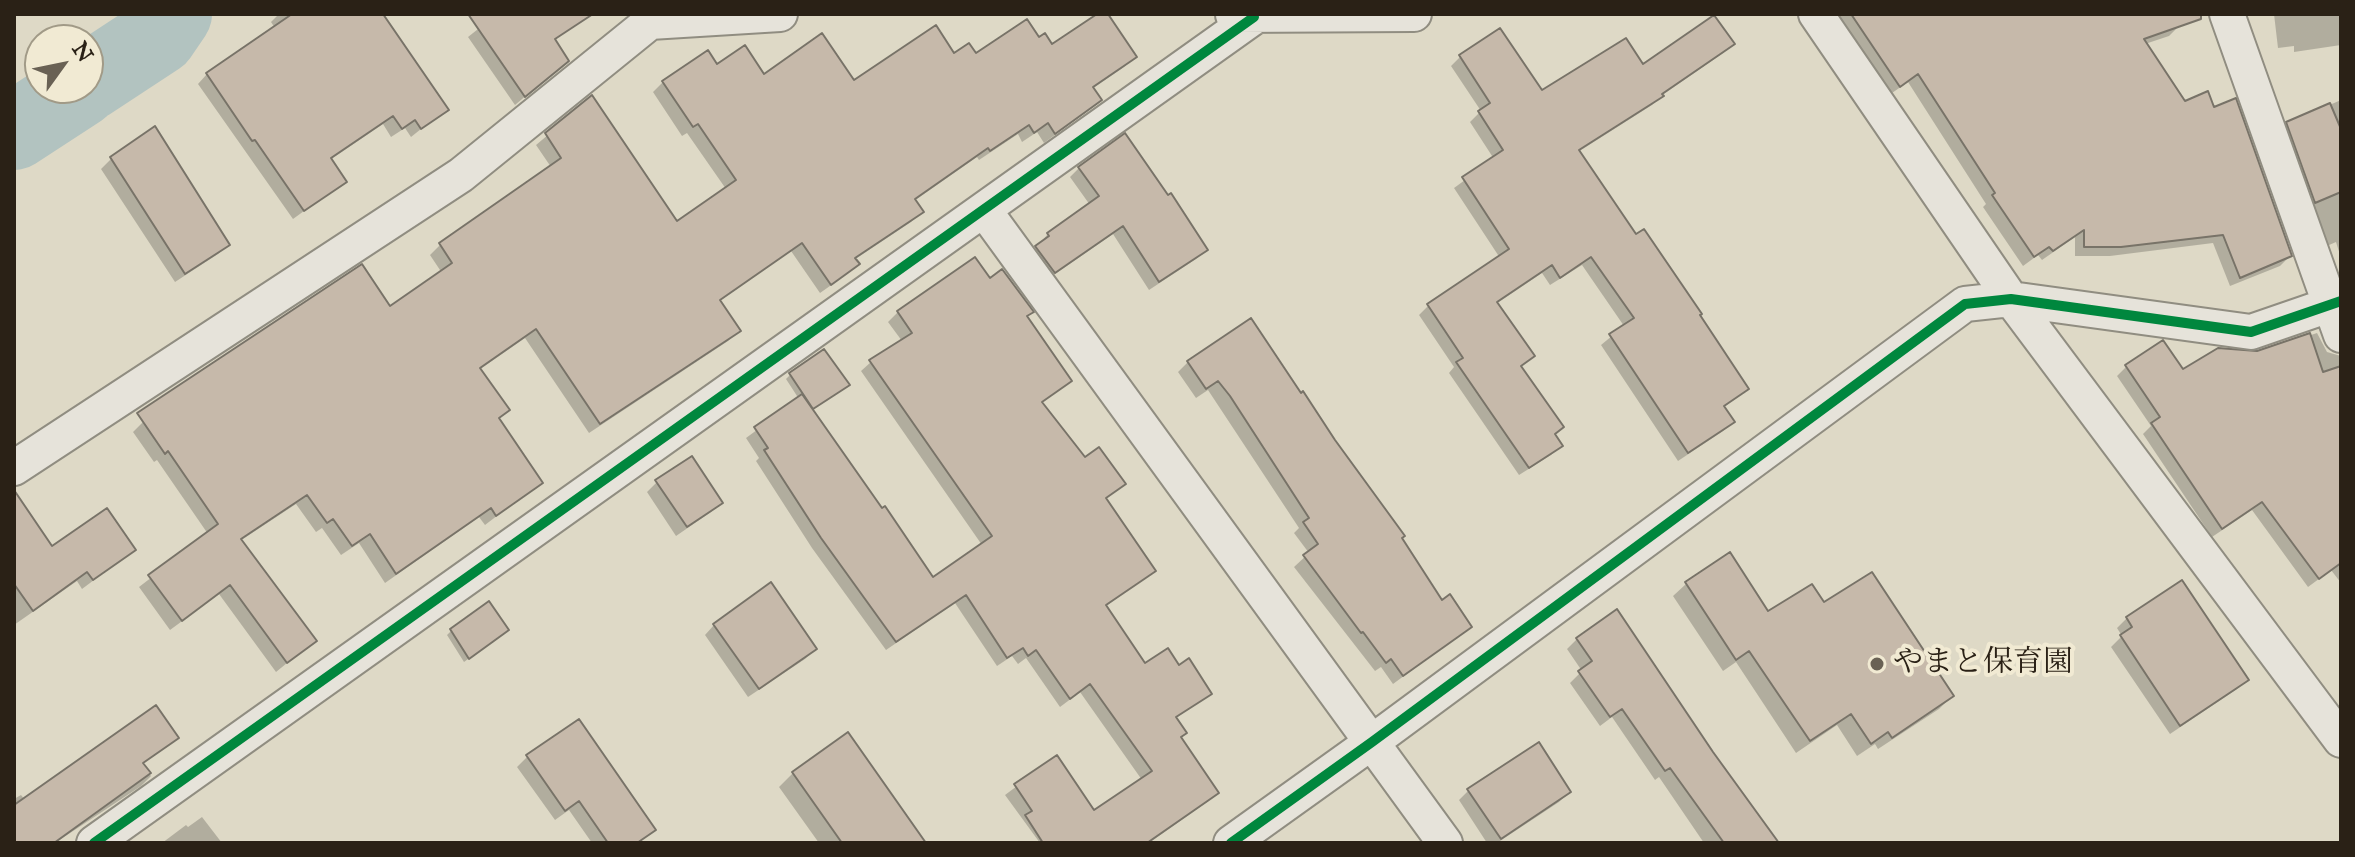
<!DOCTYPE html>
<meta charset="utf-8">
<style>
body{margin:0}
#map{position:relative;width:2355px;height:857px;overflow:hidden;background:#ded9c6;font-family:"IM FELL Great Primer",serif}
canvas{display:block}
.frame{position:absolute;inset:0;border:16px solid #2a2116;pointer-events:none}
.north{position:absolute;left:24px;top:24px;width:80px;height:80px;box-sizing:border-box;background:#f1ead3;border:2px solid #a19a87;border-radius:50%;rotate:57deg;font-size:22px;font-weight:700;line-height:32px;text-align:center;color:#2a2116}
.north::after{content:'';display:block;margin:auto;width:28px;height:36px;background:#696154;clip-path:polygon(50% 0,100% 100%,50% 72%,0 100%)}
</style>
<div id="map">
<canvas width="2355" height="857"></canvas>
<div class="frame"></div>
<div class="north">N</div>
</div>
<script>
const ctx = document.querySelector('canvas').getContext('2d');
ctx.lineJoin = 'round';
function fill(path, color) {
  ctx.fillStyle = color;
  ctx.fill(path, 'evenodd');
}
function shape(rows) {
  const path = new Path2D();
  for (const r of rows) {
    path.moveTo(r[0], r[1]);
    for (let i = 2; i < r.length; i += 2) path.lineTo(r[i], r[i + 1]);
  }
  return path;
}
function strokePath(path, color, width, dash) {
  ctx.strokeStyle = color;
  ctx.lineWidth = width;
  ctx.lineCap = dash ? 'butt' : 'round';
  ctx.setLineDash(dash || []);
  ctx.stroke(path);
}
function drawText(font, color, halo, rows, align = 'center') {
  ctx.font = font + ' "IM FELL Great Primer","Noto Serif JP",serif';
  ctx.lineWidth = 8;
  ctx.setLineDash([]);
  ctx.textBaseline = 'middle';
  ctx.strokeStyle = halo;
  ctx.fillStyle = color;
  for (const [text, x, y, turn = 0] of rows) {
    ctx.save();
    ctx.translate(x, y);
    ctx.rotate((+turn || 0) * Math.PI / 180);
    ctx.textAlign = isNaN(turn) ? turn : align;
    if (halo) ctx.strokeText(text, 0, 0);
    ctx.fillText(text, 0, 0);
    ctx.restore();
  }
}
fill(shape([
 [279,14,381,14,446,109,411,137,405,128,391,137,383,124,330,160,344,182,293,219,198,84,207,74,275,28,271,22],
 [497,14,548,14,561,33,553,41,567,61,515,105,468,37],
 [1101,14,1106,14,1135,57,1124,67,1092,89,1100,100,1089,110,1044,143,1037,132,1022,142,1018,134,979,160,977,157,914,201,921,212,911,222,854,260,857,264,847,274,820,293,791,251,718,302,738,331,728,341,589,433,525,338,479,370,507,410,498,420,540,483,485,525,479,517,385,583,359,543,341,555,322,528,316,532,296,504,240,541,314,641,276,672,219,594,170,630,139,587,208,534,157,460,154,462,133,432,143,422,389,309,442,273,430,255,440,245,551,167,536,145,592,98,677,224,726,189,687,133,682,136,653,92,663,82,716,67,764,76,854,83,953,55,975,56,1039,39,1052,47],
 [1830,14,2201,14,2179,26,2169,36,2145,44,2290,256,2280,266,2230,286,2213,243,2110,256,2075,256,2075,237,2042,260,2038,255,2023,266,1983,207,1986,204,1908,82,1889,95],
 [2274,14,2341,14,2341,45,2294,52,2294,46,2278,48],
 [1500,31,1541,93,1732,44,1723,53,1661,96,1652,105,1578,152,1636,236,1698,315,1747,389,1723,408,1732,422,1723,431,1678,461,1601,345,1624,326,1582,265,1550,285,1542,273,1496,304,1532,356,1520,367,1562,427,1553,436,1560,446,1551,455,1519,475,1449,373,1454,367,1419,315,1428,306,1500,258,1454,188,1494,159,1470,122,1481,111,1451,66,1460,57],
 [2341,100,2341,258,2336,242,2320,249,2278,133,2288,123],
 [154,129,228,245,218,254,175,282,101,169,111,159],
 [1079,168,1205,250,1196,259,1149,290,1113,234,1045,281,1027,257,1048,234,1090,205,1070,177],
 [975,260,989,281,1026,317,1070,381,1041,403,1085,459,1123,483,1105,499,1153,571,1105,607,1145,666,1178,667,1209,694,1175,719,1179,738,1217,793,1207,802,1149,843,1040,843,1005,795,1056,757,1094,813,1142,780,1080,692,1060,707,1026,658,1018,664,1012,656,997,666,955,603,886,650,812,548,756,461,759,458,746,438,799,399,786,379,790,375,842,390,811,410,932,580,982,545,861,371,871,362,902,341,888,322,898,312],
 [1251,321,1442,603,1470,627,1393,684,1381,667,1375,671,1294,567,1309,553,1294,533,1299,528,1208,390,1196,398,1178,372,1188,362],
 [2317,333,2327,352,2341,356,2341,583,2331,570,2308,587,2252,510,2212,537,2143,434,2151,426,2117,376,2126,367,2183,372,2257,353],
 [657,482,721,502,711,512,676,536,647,492],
 [14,518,52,549,134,550,82,589,77,581,14,625],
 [1729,555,1768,614,1824,605,1952,696,1939,709,1878,749,1875,744,1857,756,1837,725,1796,753,1736,662,1723,671,1673,596,1686,584],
 [2127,618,2247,680,2237,689,2170,734,2111,647,2122,636,2117,628],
 [714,625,815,649,805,659,748,697,705,635],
 [452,630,502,634,464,662,447,635],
 [1577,639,1711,753,1777,843,1704,843,1659,777,1655,780,1612,717,1600,726,1570,683,1582,671,1567,649],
 [578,722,654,830,639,843,592,843,569,810,555,820,517,767,527,757],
 [176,737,142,764,151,776,141,786,55,843,14,843,14,799,21,795,25,800],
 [793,773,924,843,819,843,779,787],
 [1469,790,1569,792,1559,802,1497,843,1487,843,1459,800],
 [202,817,222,843,162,843,186,825,188,827]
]), '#0003');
strokePath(shape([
 [88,82,158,36,173,14],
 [14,131,80,88]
]), '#b2c3c0', 78);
const building = shape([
 [292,14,383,14,449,110,421,129,415,120,402,129,393,116,331,158,347,182,304,211,255,140,252,141,206,73,292,14],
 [468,14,593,14,555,39,569,61,525,97,468,14],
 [1097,14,1108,14,1137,57,1093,87,1102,100,1055,134,1048,123,1034,133,1029,125,990,151,988,148,915,199,924,212,855,258,860,264,831,285,802,243,720,300,741,331,600,424,536,329,480,368,510,410,499,418,543,483,496,516,491,508,396,574,370,534,352,546,333,519,327,523,307,495,241,539,317,641,287,663,230,585,182,621,148,575,218,524,168,451,165,454,137,413,362,264,390,306,452,263,439,243,561,158,545,133,592,95,677,221,736,180,698,124,693,127,662,81,708,50,717,64,745,45,764,74,822,33,854,80,936,25,954,53,969,43,976,53,1027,19,1039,37,1045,33,1052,44,1097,14],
 [1851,14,2201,14,2201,19,2144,39,2185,101,2208,91,2214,107,2236,98,2292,256,2240,278,2223,235,2121,247,2084,247,2084,230,2053,251,2049,247,2034,257,1992,195,1995,193,1918,74,1900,87,1851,14],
 [1714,15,1735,44,1662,94,1664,96,1579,150,1636,234,1644,229,1702,314,1700,315,1749,389,1724,406,1735,422,1688,453,1609,334,1634,318,1591,257,1560,278,1552,265,1497,302,1535,356,1521,366,1564,427,1555,434,1563,446,1529,468,1456,362,1463,358,1427,304,1509,249,1462,177,1503,150,1478,111,1490,103,1459,55,1500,28,1542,90,1626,38,1643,64,1714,15],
 [2330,103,2341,129,2341,192,2315,203,2286,122,2330,103],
 [155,126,230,245,185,274,110,157,155,126],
 [1125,133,1168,195,1171,193,1208,250,1159,282,1123,226,1055,273,1035,246,1049,236,1047,233,1099,196,1078,167,1125,133],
 [975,257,990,278,1002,269,1034,312,1027,316,1072,381,1042,402,1085,457,1099,447,1126,484,1106,498,1156,571,1106,605,1145,663,1168,648,1179,665,1189,658,1212,694,1176,717,1187,733,1181,737,1219,793,1147,843,1043,843,1025,815,1032,811,1014,784,1057,755,1094,810,1152,771,1090,684,1070,699,1036,650,1028,656,1023,648,1007,658,966,595,896,642,821,538,764,450,768,448,754,427,802,394,882,508,885,506,933,577,992,536,869,360,912,333,897,311,975,257],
 [1251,318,1301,393,1303,391,1335,440,1405,536,1402,538,1442,600,1450,594,1472,627,1403,676,1391,659,1386,663,1363,632,1361,633,1303,555,1318,544,1303,522,1309,518,1230,396,1218,381,1206,389,1187,361,1251,318],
 [2310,333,2323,372,2341,366,2341,563,2319,579,2262,502,2222,529,2151,423,2160,417,2125,365,2163,340,2183,369,2218,348,2257,351,2310,333],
 [824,349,850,385,813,409,789,373,824,349],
 [692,456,723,503,687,527,655,480,692,456],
 [14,490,52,546,107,508,136,550,93,580,87,572,33,611,14,584,14,490],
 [1730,552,1768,611,1812,584,1824,602,1872,572,1954,696,1892,738,1888,732,1871,744,1851,714,1810,741,1749,651,1736,660,1685,582,1730,552],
 [2182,580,2249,680,2180,726,2120,635,2132,627,2126,617,2182,580],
 [771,582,817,649,759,689,713,624,771,582],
 [489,601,509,630,469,659,450,629,489,601],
 [1617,609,1713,752,1779,843,1724,843,1670,768,1665,771,1622,709,1610,717,1578,671,1592,661,1576,638,1617,609],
 [156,705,179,738,143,763,151,773,54,843,14,843,14,805,156,705],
 [579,719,656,830,637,843,608,843,579,801,565,811,526,755,579,719],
 [848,732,926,843,842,843,792,772,848,732],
 [1539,742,1571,792,1501,839,1467,789,1539,742]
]);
fill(building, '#c6b9aa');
strokePath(building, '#787368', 2);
const street = shape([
 [1816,14,2011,299,2341,740],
 [2227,14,2341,335],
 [1233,15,1414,14],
 [984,210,1445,843],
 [14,468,461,175,650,22,780,14],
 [94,843,1254,17],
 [1231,843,1372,742,1965,304,2011,299,2251,332,2341,301]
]);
strokePath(street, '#908d81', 38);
strokePath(street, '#e6e3da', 34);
strokePath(shape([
 [94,843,1254,17],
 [1231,843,1372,742,1965,304,2011,299,2251,332,2341,301]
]), '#00873e', 10);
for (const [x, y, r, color] of [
 [1877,664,8,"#696154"]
]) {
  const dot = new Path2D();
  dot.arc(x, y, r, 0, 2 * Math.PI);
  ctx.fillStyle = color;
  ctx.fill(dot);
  strokePath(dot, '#f1ead3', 3);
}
drawText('30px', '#2a2116', '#f1ead3', [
 ["やまと保育園",1893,664]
], 'left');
</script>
